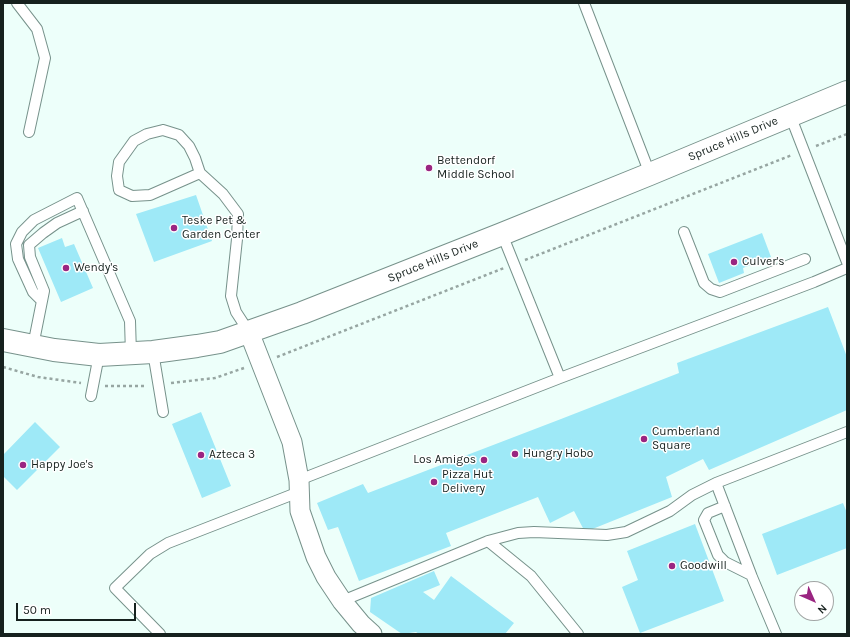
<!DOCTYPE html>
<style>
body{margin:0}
#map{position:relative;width:850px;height:637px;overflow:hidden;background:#edfffa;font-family:Karla,sans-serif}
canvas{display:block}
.frame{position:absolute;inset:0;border:4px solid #16211e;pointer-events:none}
.north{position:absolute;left:794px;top:581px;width:40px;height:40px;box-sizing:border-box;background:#fff;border:1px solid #a2a6a5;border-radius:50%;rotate:135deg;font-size:11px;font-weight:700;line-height:16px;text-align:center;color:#16211e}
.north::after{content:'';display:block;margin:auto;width:14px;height:18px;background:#9a2581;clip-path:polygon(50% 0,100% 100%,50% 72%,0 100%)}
.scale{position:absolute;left:16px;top:603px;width:120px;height:18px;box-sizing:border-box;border:2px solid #16211e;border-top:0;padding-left:5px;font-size:12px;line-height:14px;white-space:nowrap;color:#16211e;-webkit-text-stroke:3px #fff;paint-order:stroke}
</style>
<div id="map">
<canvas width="850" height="637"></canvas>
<div class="frame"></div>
<div class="north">N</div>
<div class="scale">50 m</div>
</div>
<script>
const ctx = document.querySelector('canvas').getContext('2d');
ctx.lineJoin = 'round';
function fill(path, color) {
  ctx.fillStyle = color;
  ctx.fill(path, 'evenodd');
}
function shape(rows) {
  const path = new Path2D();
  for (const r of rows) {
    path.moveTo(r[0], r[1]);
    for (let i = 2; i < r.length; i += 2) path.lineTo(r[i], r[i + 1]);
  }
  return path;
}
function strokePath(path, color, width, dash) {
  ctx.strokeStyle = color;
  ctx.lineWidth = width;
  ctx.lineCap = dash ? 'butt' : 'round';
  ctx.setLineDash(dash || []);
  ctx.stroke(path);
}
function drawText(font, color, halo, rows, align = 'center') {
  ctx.font = font + ' Karla,sans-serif';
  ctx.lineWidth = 3;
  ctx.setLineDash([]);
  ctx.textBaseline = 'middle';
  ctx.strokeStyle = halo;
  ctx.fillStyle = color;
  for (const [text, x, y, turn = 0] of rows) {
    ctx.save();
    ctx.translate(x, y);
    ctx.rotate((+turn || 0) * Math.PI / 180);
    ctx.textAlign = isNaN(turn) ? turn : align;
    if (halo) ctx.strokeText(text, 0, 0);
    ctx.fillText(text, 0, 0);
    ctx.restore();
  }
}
fill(shape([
 [196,195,212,241,154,262,136,214],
 [762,233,771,257,743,268,744,273,719,283,708,254],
 [62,238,65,247,74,244,93,288,61,302,38,248],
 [828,307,847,357,847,410,709,470,703,459,666,477,672,497,585,532,574,511,550,523,538,497,446,533,451,546,359,581,338,527,328,530,317,503,363,484,368,493,561,419,679,373,677,363],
 [201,412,231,486,202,498,172,424],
 [35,422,60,447,17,490,3,476,3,455],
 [843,503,847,513,847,548,777,575,762,534],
 [695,524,724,601,640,633,622,587,638,580,627,551],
 [434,571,440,585,423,592,434,600,451,576,514,623,505,634,419,634,416,632,402,634,370,612,371,598]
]), '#9ee9f7');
const service = shape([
 [17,3,37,29,45,58,29,132],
 [584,3,650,174],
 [790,115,847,262],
 [163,130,179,135,189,146,195,158,200,173,150,195,132,196,119,190,117,176,119,162,134,141,147,134,163,130],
 [200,173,223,194,238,214,237,239,231,296,236,312,249,332],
 [684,232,704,283,711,289,720,292,805,259],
 [502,234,560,378],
 [42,301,44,291,30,257,29,245,43,233,57,223,83,211],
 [33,346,42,301,33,292,18,259,16,244,22,232,34,220,77,198,130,321,131,354],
 [153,352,163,412],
 [91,396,99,355],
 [299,480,560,378,814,282,847,268],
 [716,483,752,577,776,634],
 [725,506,708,513,704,520,718,555,725,562,751,575],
 [488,541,531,576,578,634],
 [342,601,488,541,518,533,534,532,607,535,626,532,670,511,692,495,716,483,847,432],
 [160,634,115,588,150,554,168,543,299,492]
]);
const minor = shape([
 [249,332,292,442,299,480,300,511,316,557,326,577,342,601,361,624,372,634]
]);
const secondary = shape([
 [3,340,54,350,99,355,153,352,197,346,220,342,302,313,502,234,650,174,847,92]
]);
strokePath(service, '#77928b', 12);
strokePath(minor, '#77928b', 21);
strokePath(secondary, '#77928b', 24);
strokePath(shape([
 [816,146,847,134],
 [525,260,792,155],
 [277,357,504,268],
 [3,367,38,377,81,383],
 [171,383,215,378,244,368],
 [105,386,146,386]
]), '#97a6a2', 2.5, [3, 3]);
strokePath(service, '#fff', 10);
strokePath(minor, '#fff', 19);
strokePath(secondary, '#fff', 22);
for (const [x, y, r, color] of [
 [429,168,4,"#9a2581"],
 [174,228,4,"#9a2581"],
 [734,262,4,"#9a2581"],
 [66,268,4,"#9a2581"],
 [644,439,4,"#9a2581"],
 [515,454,4,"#9a2581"],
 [201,455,4,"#9a2581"],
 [484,460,4,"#9a2581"],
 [23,465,4,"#9a2581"],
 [434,482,4,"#9a2581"],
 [672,566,4,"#9a2581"]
]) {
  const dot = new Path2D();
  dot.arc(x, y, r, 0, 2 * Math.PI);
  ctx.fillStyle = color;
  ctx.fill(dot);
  strokePath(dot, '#fff', 1.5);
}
drawText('12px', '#16211e', '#fff', [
 ["Spruce Hills Drive",733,139,-23],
 ["Spruce Hills Drive",433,261,-22]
]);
drawText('12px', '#16211e', '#fff', [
 ["Bettendorf",437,161],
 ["Middle School",437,175],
 ["Teske Pet &",182,221],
 ["Garden Center",182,235],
 ["Culver's",742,262],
 ["Wendy's",74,268],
 ["Cumberland",652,432],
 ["Square",652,446],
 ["Hungry Hobo",523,454],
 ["Azteca 3",209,455],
 ["Los Amigos",476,460,"right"],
 ["Happy Joe's",31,465],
 ["Pizza Hut",442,475],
 ["Delivery",442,489],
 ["Goodwill",680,566]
], 'left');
</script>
